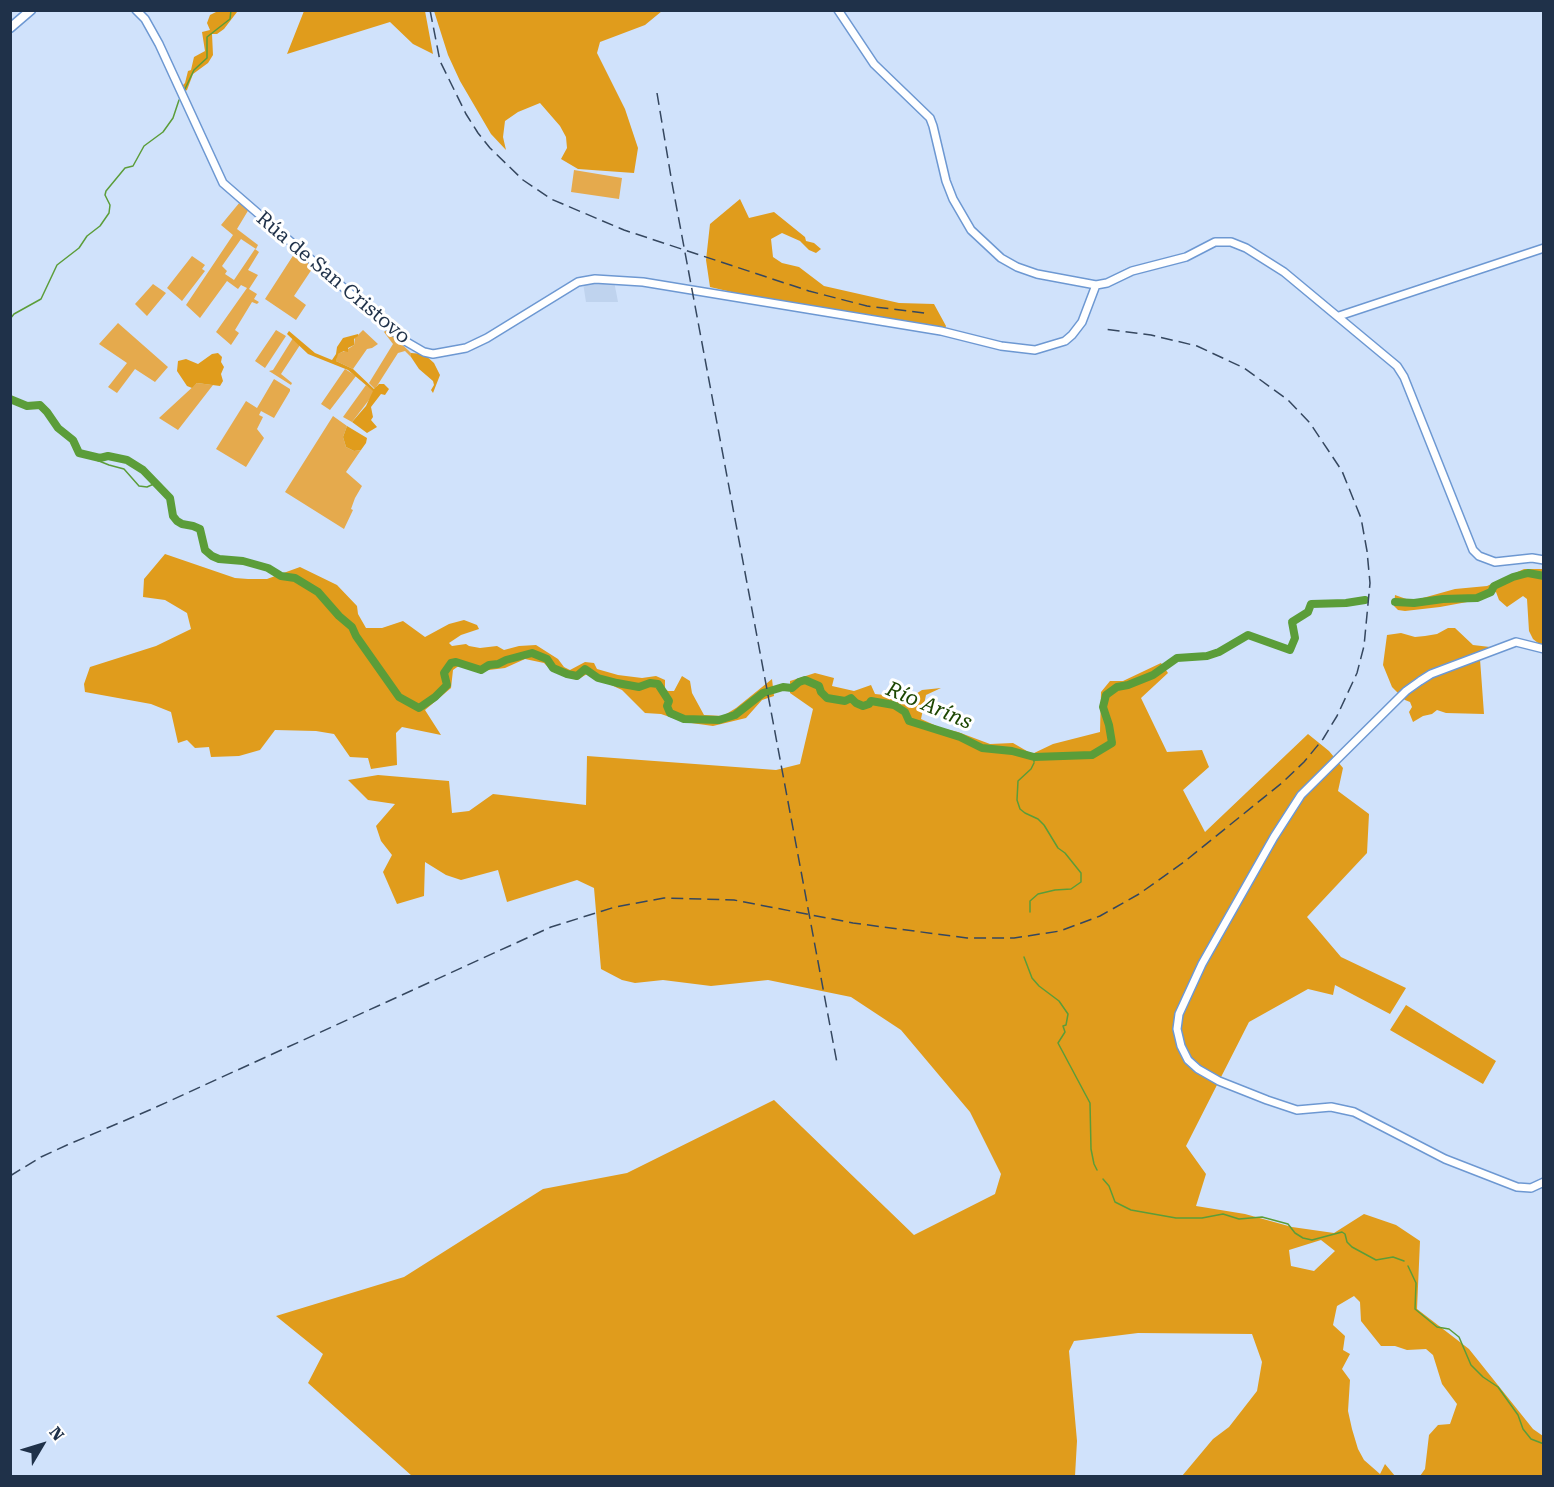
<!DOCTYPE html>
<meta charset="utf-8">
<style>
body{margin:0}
#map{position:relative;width:1554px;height:1487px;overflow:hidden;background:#d0e2fb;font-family:"Roboto Serif",serif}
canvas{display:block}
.frame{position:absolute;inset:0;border:12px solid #1f3149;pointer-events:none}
.north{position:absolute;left:12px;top:1415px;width:60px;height:60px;-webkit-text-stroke:4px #fff;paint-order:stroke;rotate:52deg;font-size:16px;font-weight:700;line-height:24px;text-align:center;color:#1f3149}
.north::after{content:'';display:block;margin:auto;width:21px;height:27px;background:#1f3149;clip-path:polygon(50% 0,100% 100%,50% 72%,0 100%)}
</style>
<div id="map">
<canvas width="1554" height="1487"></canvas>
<div class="frame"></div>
<div class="north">N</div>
</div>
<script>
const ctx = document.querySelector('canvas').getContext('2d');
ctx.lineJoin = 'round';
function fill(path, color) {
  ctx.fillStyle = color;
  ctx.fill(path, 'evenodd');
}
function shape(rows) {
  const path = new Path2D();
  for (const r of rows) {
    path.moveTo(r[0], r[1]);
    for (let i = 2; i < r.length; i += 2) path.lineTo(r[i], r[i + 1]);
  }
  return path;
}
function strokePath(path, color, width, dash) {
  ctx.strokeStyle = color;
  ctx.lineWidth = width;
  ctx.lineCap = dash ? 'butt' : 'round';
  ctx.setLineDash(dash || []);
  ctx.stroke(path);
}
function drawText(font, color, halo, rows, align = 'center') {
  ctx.font = font + ' "Roboto Serif",serif';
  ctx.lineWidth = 6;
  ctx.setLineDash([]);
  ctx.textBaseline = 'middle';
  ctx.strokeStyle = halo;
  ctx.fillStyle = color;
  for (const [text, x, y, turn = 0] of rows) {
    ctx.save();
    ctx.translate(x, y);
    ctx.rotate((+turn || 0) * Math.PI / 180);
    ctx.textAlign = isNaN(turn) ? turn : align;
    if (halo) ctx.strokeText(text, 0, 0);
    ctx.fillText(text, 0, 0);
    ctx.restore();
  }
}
fill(shape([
 [614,281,618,302,586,302,583,283]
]), '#bfd3ee');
fill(shape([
 [574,170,622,178,619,199,571,192],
 [240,202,249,209,237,229,258,245,256,249,241,239,222,266,227,271,225,274,234,280,255,249,259,252,248,270,258,275,249,289,257,294,254,299,259,302,257,304,252,302,235,330,239,333,231,345,216,332,247,288,241,285,238,289,227,281,200,318,186,305,233,235,221,225],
 [296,251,314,266,294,296,306,305,296,320,265,299],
 [192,256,205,265,202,269,205,271,182,301,167,288],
 [153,284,166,293,147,316,135,304],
 [118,323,168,367,155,382,135,369,117,393,108,387,127,363,99,344],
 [276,330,286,336,265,368,255,361],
 [363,330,378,344,372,348,367,349,353,369,336,361,337,354,345,351,354,345,355,338],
 [386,330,408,350,411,353,411,357,405,351,398,353,375,389,369,383,393,344,384,332],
 [293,338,300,345,281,374,292,383,291,385,269,371,273,370],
 [345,369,356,376,330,410,321,404],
 [274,379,290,389,290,391,274,418,261,411,259,415,263,417,257,429,264,438,246,467,216,449,246,401,257,408],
 [197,383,213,385,178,430,159,418],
 [366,385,374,391,372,396,352,422,343,417],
 [333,416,347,426,343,437,346,447,354,451,361,450,346,472,362,486,355,498,351,509,353,510,344,529,285,492]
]), '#e5aa4d');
fill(shape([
 [218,11,237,11,237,12,224,29,217,34,212,34,213,55,208,63,193,74,187,90,184,92,182,86,185,83,188,71,191,70,194,57,205,51,202,32,210,30,207,23,210,15],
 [304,11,425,11,433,54,413,44,390,22,287,54],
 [434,11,662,11,645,25,600,42,597,53,625,109,638,148,634,173,578,169,561,159,567,148,566,137,560,126,540,103,518,112,505,121,503,137,506,150,491,134,460,81,448,55],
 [740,199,749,218,774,212,805,237,806,241,814,243,821,249,816,253,809,250,800,241,782,233,771,239,773,257,782,263,799,267,824,286,899,303,934,304,946,326,945,329,753,297,710,287,706,260,710,224],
 [289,331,315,353,332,360,336,354,337,347,343,338,358,334,358,336,354,339,354,345,348,348,348,352,344,351,338,354,336,361,353,369,374,389,379,384,384,384,389,389,385,395,381,394,371,407,373,417,371,420,377,427,367,433,352,422,366,406,373,391,348,370,308,354,287,334],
 [218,353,222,357,221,362,224,367,221,374,223,381,220,386,197,383,192,388,187,386,177,371,178,361,186,359,198,364,212,354],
 [411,353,424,354,434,363,440,375,433,393,431,390,434,385,433,381,419,369,411,357],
 [347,426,367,438,366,443,361,450,354,451,346,447,343,437],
 [165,554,235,578,248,579,267,579,300,567,337,585,357,606,358,614,366,628,382,628,403,621,425,637,449,624,464,620,477,625,479,629,461,635,449,643,452,646,466,644,469,646,480,648,497,646,504,650,519,646,536,645,558,659,564,667,570,670,585,662,594,663,597,669,618,675,642,678,656,676,665,680,665,689,668,691,674,691,682,676,690,681,692,693,704,715,723,716,736,708,772,679,774,696,762,700,746,718,713,726,684,722,661,714,645,713,622,690,587,674,577,680,552,671,544,663,525,659,505,668,481,671,460,665,453,670,451,688,425,710,441,735,402,727,396,733,397,765,371,769,368,758,350,757,334,734,316,731,275,730,260,750,239,756,211,757,209,747,195,748,187,740,178,743,171,712,151,704,85,692,84,684,90,667,156,646,191,629,187,613,165,600,143,597,144,579],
 [1524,569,1543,569,1543,647,1533,639,1529,631,1527,599,1523,596,1507,607,1499,600,1496,592,1478,600,1440,607,1405,611,1398,610,1394,606,1395,595,1412,601,1455,589,1487,586],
 [1448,628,1455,628,1473,645,1490,647,1488,654,1480,659,1484,714,1446,713,1437,710,1432,714,1423,716,1413,722,1409,712,1412,707,1410,702,1405,700,1392,687,1383,665,1387,635,1401,633,1415,637,1425,636,1437,634],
 [1161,663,1168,673,1141,698,1167,752,1202,750,1209,767,1183,790,1205,832,1308,734,1329,751,1343,768,1338,791,1369,814,1367,853,1307,917,1341,957,1406,988,1390,1014,1335,985,1333,995,1308,989,1249,1022,1186,1146,1206,1174,1196,1206,1245,1214,1292,1227,1334,1233,1364,1214,1396,1225,1420,1241,1417,1309,1469,1349,1533,1429,1543,1436,1543,1476,1420,1476,1425,1469,1429,1435,1438,1425,1450,1424,1457,1404,1442,1384,1433,1355,1426,1349,1407,1350,1395,1346,1381,1346,1361,1321,1360,1302,1354,1296,1337,1306,1333,1325,1345,1336,1343,1350,1350,1354,1342,1369,1350,1380,1348,1411,1352,1429,1358,1449,1364,1460,1380,1474,1385,1464,1395,1476,1182,1476,1213,1439,1229,1427,1257,1391,1262,1362,1252,1334,1138,1333,1074,1341,1069,1351,1077,1441,1075,1476,412,1476,308,1383,323,1354,276,1316,404,1277,543,1189,627,1173,774,1100,914,1235,995,1194,1001,1174,970,1112,901,1030,851,997,768,980,711,986,663,980,635,983,622,980,601,969,594,888,577,880,507,902,498,870,461,880,446,875,425,862,424,896,397,904,383,872,392,855,381,841,376,826,395,804,368,800,348,780,378,775,449,781,452,813,469,811,493,794,586,805,587,756,776,770,800,764,813,709,790,693,790,681,815,673,834,678,832,686,854,691,871,685,875,694,894,696,905,701,922,690,941,688,926,695,921,719,941,728,958,732,990,744,1013,743,1032,754,1053,744,1100,732,1101,692,1110,681,1123,681],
 [1321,1240,1335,1251,1314,1271,1291,1266,1289,1250],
 [1406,1005,1496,1061,1483,1084,1390,1030]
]), '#e09c1c');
strokePath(shape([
 [185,89,194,70,207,58,207,37,230,19,231,10],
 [10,319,14,314,41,299,57,265,79,248,87,236,100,226,109,213,110,205,105,195,106,191,125,168,133,166,144,146,163,132,173,118,179,100],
 [79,453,109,465,124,469,139,486,147,487,156,483],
 [1034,757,1034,762],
 [1030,912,1030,901,1038,894,1055,890,1071,889,1081,882,1081,873,1065,853,1058,848,1044,825,1038,819,1025,813,1020,809,1017,800,1018,781,1031,769,1034,763],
 [1024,957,1032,978,1039,986,1059,1001,1068,1014,1066,1025,1063,1026,1065,1032,1058,1043,1090,1103,1091,1149,1094,1164,1097,1170],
 [1103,1179,1109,1186,1115,1202,1131,1210,1176,1218,1202,1218,1223,1214,1239,1219,1262,1217,1288,1224,1295,1233,1303,1238,1312,1240,1342,1232,1345,1234,1347,1242,1352,1247,1376,1260,1393,1257,1404,1261],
 [1408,1266,1416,1283,1415,1309,1437,1327,1449,1329,1459,1337,1471,1365,1483,1377,1498,1387,1518,1415,1523,1429,1531,1439,1544,1444]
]), '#5b9d39', 1.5);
strokePath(shape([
 [10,399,27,406,40,405,47,412,58,428,73,440,79,453,100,458,108,456,127,460,143,470,170,498,173,516,177,521,182,524,193,526,200,529,205,550,212,556,219,559,243,561,268,568,281,576,295,578,318,592,339,616,352,627,356,636,399,697,419,708,435,697,447,685,444,673,451,663,456,662,481,670,489,665,498,664,506,660,532,653,547,659,553,668,567,674,577,676,585,669,598,678,617,683,639,687,650,683,658,684,669,701,667,706,670,713,684,719,719,720,735,715,763,693,783,687,792,688,799,682,805,680,819,686,821,692,827,698,845,701,851,698,856,703,863,706,869,704,871,701,894,705,905,712,909,721,960,737,982,748,1012,751,1034,757,1092,755,1112,743,1109,725,1103,707,1106,695,1117,687,1128,685,1153,675,1177,658,1207,656,1219,652,1248,635,1290,650,1295,638,1292,622,1308,612,1311,604,1346,603,1365,600],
 [1395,602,1414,603,1443,599,1477,598,1491,592,1494,586,1513,577,1528,573,1544,576]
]), '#5b9d39', 8);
const secondary = shape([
 [136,10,145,19,159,44,223,183,405,341,424,352,433,354,466,348,487,338,578,282,595,279,643,282,941,331,1001,346,1035,350,1065,341,1072,335,1082,322,1096,285],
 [838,10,874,64,930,118,933,126,946,181,953,199,971,230,1001,258,1017,267,1037,274,1096,285,1107,283,1132,271,1186,257,1215,242,1231,242,1246,248,1284,272,1397,366,1404,377,1473,550,1479,556,1495,562,1532,558,1544,560],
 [1339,316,1544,248],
 [1544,649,1516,642,1431,674,1420,681,1406,691,1301,795,1274,837,1202,964,1179,1014,1177,1029,1181,1046,1188,1060,1198,1069,1219,1081,1267,1100,1297,1110,1331,1107,1354,1112,1445,1159,1517,1187,1531,1188,1544,1182]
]);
const highway = shape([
 [10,28,31,10]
]);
strokePath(secondary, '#6d98d2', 10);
strokePath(highway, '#6d98d2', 11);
strokePath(secondary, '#fff', 7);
strokePath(highway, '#fff', 8);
strokePath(shape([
 [430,10,440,61,466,114,478,133,490,148,523,180,551,199,624,230,809,291,867,306,925,313],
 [657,93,672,183,837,1063],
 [10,1176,41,1157,67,1145,152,1109,551,927,615,907,664,898,734,900,853,923,967,938,1014,938,1060,931,1100,916,1139,894,1184,862,1283,782,1304,762,1323,739,1337,716,1357,673,1364,646,1370,583,1367,551,1361,518,1342,471,1310,423,1288,400,1244,368,1197,346,1151,335,1104,329]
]), '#35475f', 1.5, [12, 6]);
drawText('20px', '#1f3149', '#fff', [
 ["Rúa de San Cristovo",333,278,40]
]);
drawText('italic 21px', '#1c4600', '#fff', [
 ["Río Aríns",929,706,23]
]);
</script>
